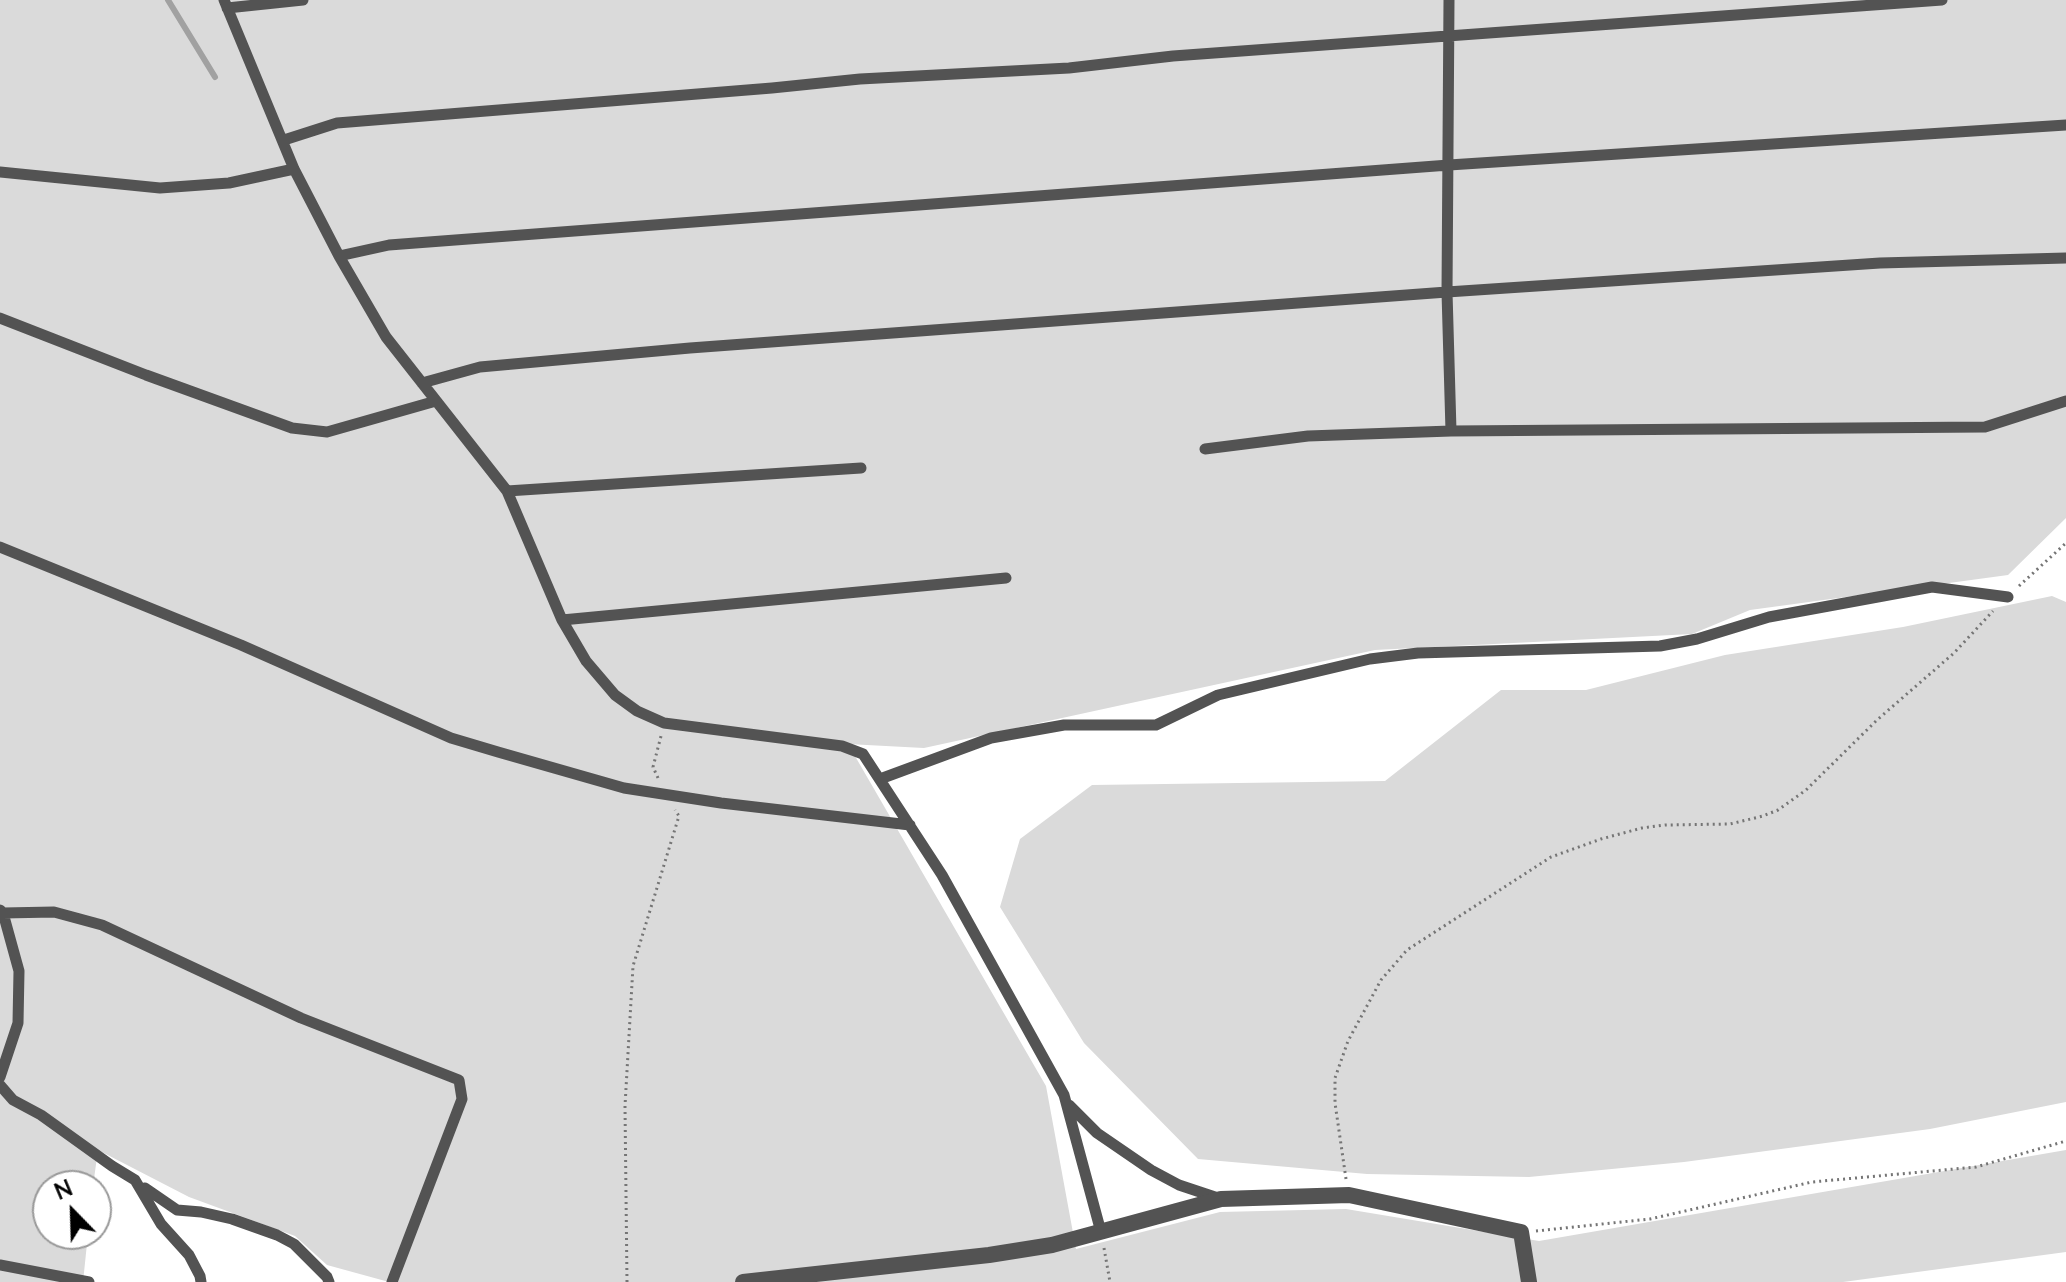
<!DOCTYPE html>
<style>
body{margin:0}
#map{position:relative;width:2066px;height:1282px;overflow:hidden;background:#fff;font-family:Lato,sans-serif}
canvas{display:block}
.north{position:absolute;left:32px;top:1170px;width:80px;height:80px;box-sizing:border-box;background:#fff;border:2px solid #999;border-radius:50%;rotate:337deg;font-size:22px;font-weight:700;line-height:32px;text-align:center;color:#000}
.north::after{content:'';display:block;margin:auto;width:28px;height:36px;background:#000;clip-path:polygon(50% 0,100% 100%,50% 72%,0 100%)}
</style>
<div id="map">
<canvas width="2066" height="1282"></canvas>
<div class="north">N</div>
</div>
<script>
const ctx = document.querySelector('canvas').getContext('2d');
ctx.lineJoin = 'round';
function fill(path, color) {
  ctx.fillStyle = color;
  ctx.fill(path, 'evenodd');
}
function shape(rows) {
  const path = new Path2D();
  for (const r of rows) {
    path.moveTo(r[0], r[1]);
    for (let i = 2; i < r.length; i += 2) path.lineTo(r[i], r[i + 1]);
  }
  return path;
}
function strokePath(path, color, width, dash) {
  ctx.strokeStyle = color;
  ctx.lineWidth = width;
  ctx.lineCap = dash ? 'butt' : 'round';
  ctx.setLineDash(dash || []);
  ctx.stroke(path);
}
fill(shape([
 [0,0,2066,0,2066,518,2008,575,1750,610,1692,634,1375,650,924,748,848,744,1046,1086,1076,1249,1220,1212,1346,1209,1539,1241,2066,1150,2066,1252,1843,1282,389,1282,327,1265,295,1236,189,1197,98,1150,93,1186,48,1186,48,1234,88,1234,83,1282,0,1282],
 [2052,596,2066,602,2066,1102,1930,1129,1684,1162,1529,1177,1367,1174,1198,1159,1084,1043,1000,907,1020,839,1092,785,1385,781,1501,690,1586,690,1725,655,1903,627]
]), '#dadada');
strokePath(shape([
 [168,0,215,77]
]), '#a1a1a1', 6);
strokePath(shape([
 [2019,586,2066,543],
 [658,778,653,767,661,736],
 [1346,1179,1335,1103,1335,1078,1348,1041,1381,980,1407,950,1551,857,1601,839,1642,828,1665,825,1730,824,1763,816,1778,810,1806,790,1877,720,1954,653,1993,611],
 [1536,1231,1650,1219,1812,1182,1976,1167,2066,1141],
 [1104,1248,1110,1282],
 [627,1282,625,1106,633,966,679,816,675,810]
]), '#757575', 3, [2, 4]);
strokePath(shape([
 [224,0,294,169,339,256,386,337,507,491,562,620,586,661,615,695,637,711,664,723,842,746,863,754,942,875,1064,1095,1101,1232],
 [1449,0,1447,292,1451,431],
 [227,8,303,0],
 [284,140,337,123,772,88,860,79,1069,68,1173,56,1942,0],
 [0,172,160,188,229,183,294,169],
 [339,256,389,245,1449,165,2066,125],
 [0,318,146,375,292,428,327,432,436,401],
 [422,383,480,367,690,348,1447,292,1880,263,2066,258],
 [1205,449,1308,436,1451,431,1985,427,2066,401],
 [507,491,861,468],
 [0,547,241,645,451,738,498,752,624,788,721,803,910,825],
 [562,620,1006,578],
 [880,779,991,738,1064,725,1156,725,1218,695,1370,659,1418,653,1660,646,1697,639,1769,617,1932,587,2008,597],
 [3,913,54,912,102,925,301,1018,459,1080,462,1099,392,1282],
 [0,1077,18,1023,19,971,3,913,0,910],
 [0,1085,13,1100,41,1115,112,1166,135,1180,161,1224,189,1255,200,1276,201,1282],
 [1069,1105,1097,1133,1151,1170,1179,1185,1221,1199],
 [145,1188,177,1210,201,1212,232,1219,277,1235,294,1244,327,1277,329,1282],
 [0,1265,89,1282]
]), '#535353', 11);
strokePath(shape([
 [743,1282,989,1255,1052,1245,1221,1199,1349,1195,1521,1232,1529,1282]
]), '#535353', 16);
</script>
